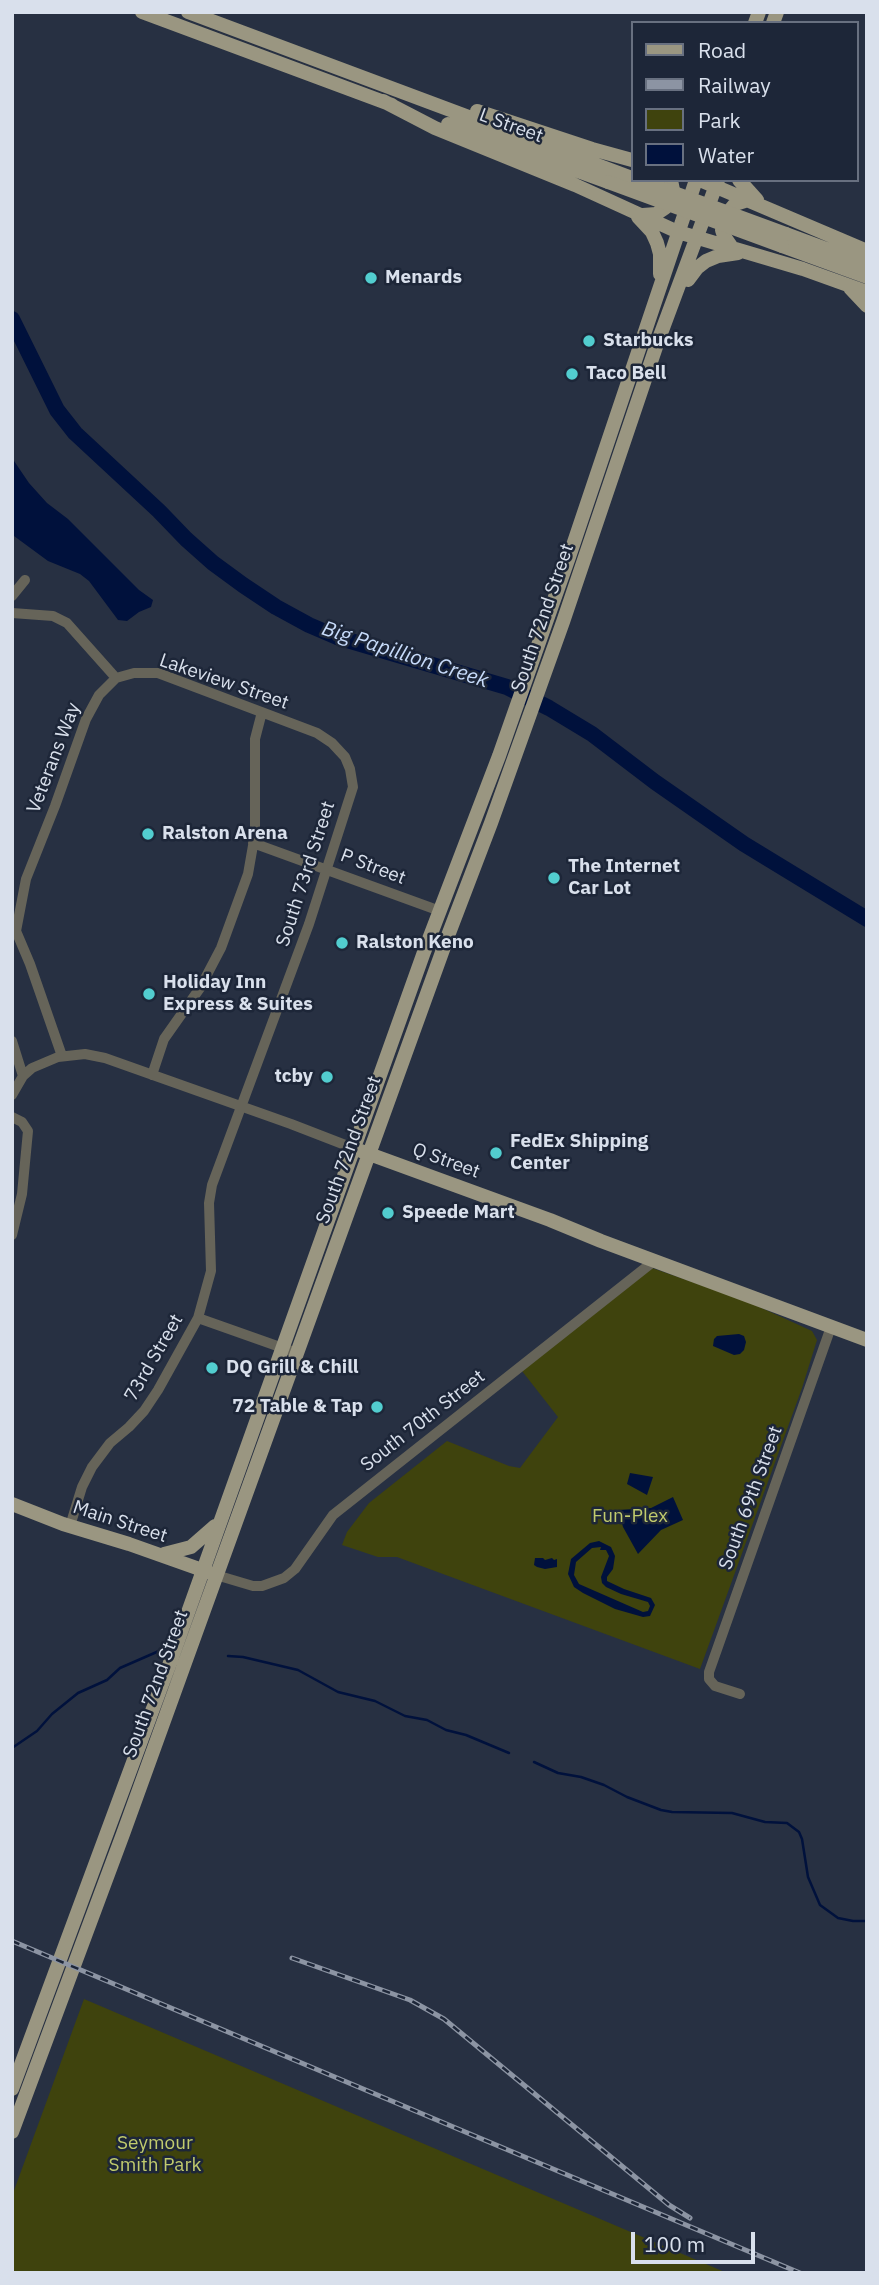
<!DOCTYPE html>
<style>
body{margin:0}
#map{position:relative;width:879px;height:2285px;overflow:hidden;background:#273042;font-family:"IBM Plex Sans",sans-serif}
canvas{display:block}
.frame{position:absolute;inset:0;border:14px solid #d9e0ec;pointer-events:none}
.legend{position:absolute;left:631px;top:21px;width:228px;height:161px;box-sizing:border-box;background:#1d2638;border:2px solid #687080;margin:0;padding:9px 12px;list-style:none;font-size:21px;color:#d9e0ec}
.legend li{display:flex;align-items:center;gap:14px;height:35px}
.legend b{width:35px;border:2px solid #687080}
.scale{position:absolute;left:631px;top:2232px;width:124px;height:32px;box-sizing:border-box;border:4px solid #d9e0ec;border-top:0;padding-left:9px;font-size:21px;line-height:24px;white-space:nowrap;color:#d9e0ec;-webkit-text-stroke:5px #1d2638;paint-order:stroke}
</style>
<div id="map">
<canvas width="879" height="2285"></canvas>
<div class="frame"></div>
<ul class="legend">
<li><b style="height:9px;background:#9a9681"></b>Road</li>
<li><b style="height:9px;background:#8c94a3"></b>Railway</li>
<li><b style="height:19px;background:#3f430d"></b>Park</li>
<li><b style="height:19px;background:#00113c"></b>Water</li>
</ul>
<div class="scale">100 m</div>
</div>
<script>
const ctx = document.querySelector('canvas').getContext('2d');
ctx.lineJoin = 'round';
function fill(path, color) {
  ctx.fillStyle = color;
  ctx.fill(path, 'evenodd');
}
function shape(rows) {
  const path = new Path2D();
  for (const r of rows) {
    path.moveTo(r[0], r[1]);
    for (let i = 2; i < r.length; i += 2) path.lineTo(r[i], r[i + 1]);
  }
  return path;
}
function strokePath(path, color, width, dash) {
  ctx.strokeStyle = color;
  ctx.lineWidth = width;
  ctx.lineCap = dash ? 'butt' : 'round';
  ctx.setLineDash(dash || []);
  ctx.stroke(path);
}
function drawText(font, color, halo, rows, align = 'center') {
  ctx.font = font + ' "IBM Plex Sans",sans-serif';
  ctx.lineWidth = 5;
  ctx.setLineDash([]);
  ctx.textBaseline = 'middle';
  ctx.strokeStyle = halo;
  ctx.fillStyle = color;
  for (const [text, x, y, turn = 0] of rows) {
    ctx.save();
    ctx.translate(x, y);
    ctx.rotate((+turn || 0) * Math.PI / 180);
    ctx.textAlign = isNaN(turn) ? turn : align;
    if (halo) ctx.strokeText(text, 0, 0);
    ctx.fillText(text, 0, 0);
    ctx.restore();
  }
}
fill(shape([
 [652,1268,744,1300,812,1331,817,1340,802,1388,700,1669,397,1557,378,1557,342,1545,347,1532,369,1503,447,1441,509,1466,520,1468,558,1417,522,1371],
 [84,1999,727,2273,12,2273,12,2196]
]), '#3f430d');
fill(shape([
 [12,458,29,483,47,503,68,519,139,590,153,600,151,607,139,612,127,621,118,620,89,581,80,574,48,561,14,536,12,532],
 [739,1334,744,1336,746,1342,744,1350,740,1354,734,1355,713,1346,714,1339,717,1336],
 [630,1473,653,1477,647,1495,627,1484],
 [673,1497,683,1520,661,1530,638,1554,623,1527,618,1510,651,1508],
 [599,1541,611,1547,615,1556,613,1569,607,1577,607,1581,624,1589,651,1598,655,1605,650,1616,643,1617,615,1609,583,1593,574,1587,568,1574,571,1559,590,1543],
 [601,1547,600,1550,606,1550,609,1556,601,1577,602,1583,606,1587,621,1594,648,1602,650,1606,648,1611,643,1612,579,1584,574,1575,576,1562,592,1548],
 [535,1558,543,1558,545,1560,552,1558,554,1560,557,1559,557,1567,545,1569,537,1567,534,1565]
]), '#00113c');
strokePath(shape([
 [228,1656,243,1657,298,1670,338,1692,375,1701,405,1716,427,1720,446,1730,466,1735,509,1753],
 [12,1748,37,1731,52,1714,78,1693,107,1680,120,1668,159,1651],
 [534,1762,558,1773,581,1777,604,1785,627,1797,661,1810,672,1812,732,1813,765,1822,787,1823,799,1832,802,1839,808,1877,820,1905,838,1918,853,1921,867,1921]
]), '#00113c', 2.5);
strokePath(shape([
 [12,319,57,410,75,433,159,511,186,539,213,563,243,585,276,607,309,625,337,637,507,687,549,708,592,734,655,782,744,844,867,919]
]), '#00113c', 16);
strokePath(shape([
 [12,596,25,580],
 [12,613,53,616,67,623,116,678],
 [253,843,440,911],
 [12,1041,23,1076],
 [62,1056,30,964,16,931,26,879,55,806,86,719,99,695,116,678,134,673,158,673,317,733,332,743,345,757,350,769,353,787,309,924,212,1185,209,1203,211,1271,198,1318,158,1390,144,1411,129,1427,110,1443,92,1467,82,1487,70,1526],
 [152,1075,164,1039,200,988,221,948,248,874,255,834,255,739,262,712],
 [12,1095,23,1076,32,1068,58,1057,85,1054,105,1058,291,1124,353,1148],
 [12,1117,22,1122,28,1131,22,1194,12,1235],
 [198,1318,297,1353],
 [216,1575,253,1586,262,1586,284,1578,295,1569,333,1515,654,1261],
 [740,1694,715,1686,709,1679,709,1672,831,1327]
]), '#666459', 10);
strokePath(shape([
 [142,12,392,105],
 [188,12,632,178],
 [755,23,759,12],
 [773,23,777,12],
 [383,101,435,128,575,185,678,232,803,269,867,292],
 [477,111,592,149,632,160],
 [448,124,608,182],
 [700,180,867,251],
 [739,180,757,200],
 [643,215,656,214,665,208,673,190,671,180],
 [638,217,652,232,657,243,660,254,660,274],
 [786,234,867,264],
 [782,246,867,277],
 [733,249,724,236,722,230,725,216,735,204,748,200],
 [688,280,697,268,706,261,718,256,738,253],
 [850,288,867,306],
 [361,1151,550,1220,601,1241,867,1340],
 [12,1504,63,1524,129,1544,208,1572],
 [164,1554,191,1547,215,1526],
 [12,2089,171,1660,424,952,499,756,568,560,696,180],
 [12,2132,123,1834,449,933,491,823,563,622,657,344,718,180]
]), '#9a9681', 14);
const rail = shape([
 [12,1941,800,2273],
 [292,1958,410,2000,444,2019,669,2205,690,2218]
]);
strokePath(rail, '#8c94a3', 5);
strokePath(rail, '#1d2638', 2.5, [8]);
strokePath(shape([
 [639,180,786,234],
 [608,182,782,246]
]), '#9a9681', 14);
for (const [x, y, r, color] of [
 [371,278,7,"#52cdcf"],
 [589,341,7,"#52cdcf"],
 [572,374,7,"#52cdcf"],
 [148,834,7,"#52cdcf"],
 [554,878,7,"#52cdcf"],
 [342,943,7,"#52cdcf"],
 [149,994,7,"#52cdcf"],
 [327,1077,7,"#52cdcf"],
 [496,1153,7,"#52cdcf"],
 [388,1213,7,"#52cdcf"],
 [212,1368,7,"#52cdcf"],
 [377,1407,7,"#52cdcf"]
]) {
  const dot = new Path2D();
  dot.arc(x, y, r, 0, 2 * Math.PI);
  ctx.fillStyle = color;
  ctx.fill(dot);
  strokePath(dot, '#1d2638', 2.5);
}
drawText('19px', '#d9e0ec', '#1d2638', [
 ["L Street",511,126,20],
 ["South 72nd Street",543,618,-71],
 ["Lakeview Street",224,682,19],
 ["Veterans Way",54,758,-69],
 ["P Street",373,867,21],
 ["South 73rd Street",306,874,-72],
 ["South 72nd Street",349,1150,-70],
 ["Q Street",446,1161,20],
 ["73rd Street",154,1358,-60],
 ["South 70th Street",423,1421,-38],
 ["South 69th Street",751,1498,-70],
 ["Main Street",120,1522,18],
 ["South 72nd Street",156,1684,-70]
]);
drawText('bold 19px', '#d9e0ec', '#1d2638', [
 ["Menards",385,278],
 ["Starbucks",603,341],
 ["Taco Bell",586,374],
 ["Ralston Arena",162,834],
 ["The Internet",568,867],
 ["Car Lot",568,889],
 ["Ralston Keno",356,943],
 ["Holiday Inn",163,983],
 ["Express & Suites",163,1005],
 ["tcby",313,1077,"right"],
 ["FedEx Shipping",510,1142],
 ["Center",510,1164],
 ["Speede Mart",402,1213],
 ["DQ Grill & Chill",226,1368],
 ["72 Table & Tap",363,1407,"right"]
], 'left');
drawText('19px', '#c1cb6d', '#1d2638', [
 ["Fun-Plex",630,1517],
 ["Seymour",155,2144],
 ["Smith Park",155,2166]
]);
drawText('italic 21px', '#c7dbfa', '#1d2638', [
 ["Big Papillion Creek",405,655,18]
]);
</script>
